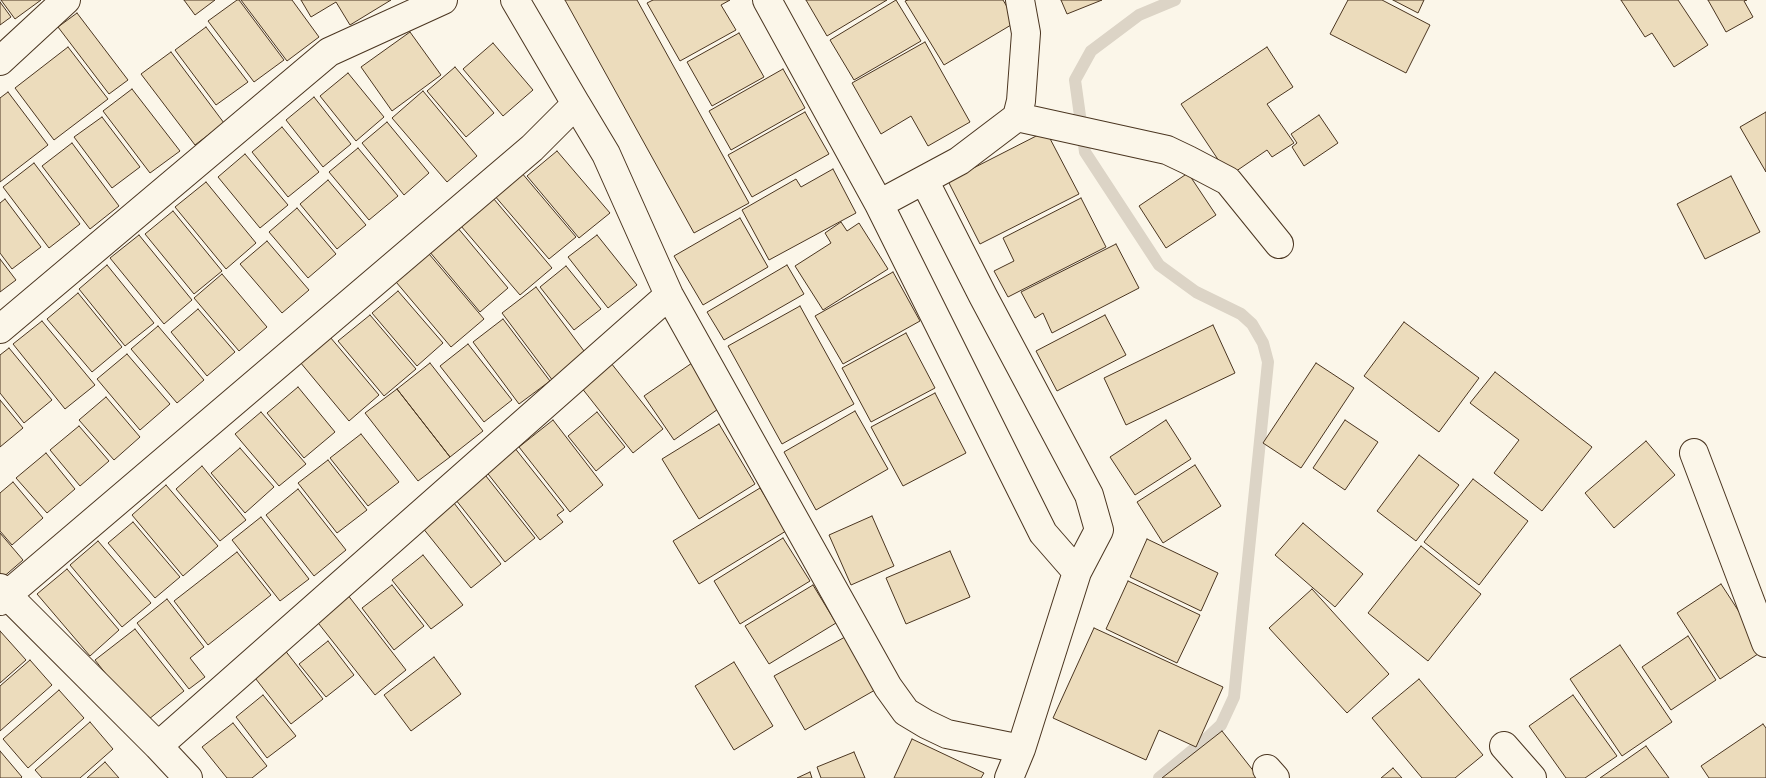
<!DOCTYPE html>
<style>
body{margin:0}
canvas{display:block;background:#fbf6e9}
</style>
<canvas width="1766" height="778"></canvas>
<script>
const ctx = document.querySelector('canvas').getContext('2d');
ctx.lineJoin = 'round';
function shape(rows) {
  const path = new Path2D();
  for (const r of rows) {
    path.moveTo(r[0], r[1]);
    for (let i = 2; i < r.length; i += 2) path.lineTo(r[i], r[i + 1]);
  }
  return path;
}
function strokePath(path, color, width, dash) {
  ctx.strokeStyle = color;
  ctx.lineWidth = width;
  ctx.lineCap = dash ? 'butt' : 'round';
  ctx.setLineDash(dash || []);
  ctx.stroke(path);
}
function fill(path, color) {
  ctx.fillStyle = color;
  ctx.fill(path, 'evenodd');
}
strokePath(shape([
 [1159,778,1205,740,1221,725,1234,697,1268,362,1263,343,1252,324,1241,314,1196,292,1159,265,1085,152,1075,80,1091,51,1139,15,1175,0]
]), '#dcd4c6', 12);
const building = shape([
 [1,0,41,0,15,19,1,0],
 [184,0,215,0,195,15,184,0],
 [237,0,239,0,284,60,254,82,208,21,237,0],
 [241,0,292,0,319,37,287,61,241,0],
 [301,0,391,0,350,25,336,2,311,17,301,0],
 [565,0,637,0,749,203,694,233,565,0],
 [653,0,730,0,721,5,736,30,680,61,647,3,653,0],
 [806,0,887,0,827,36,806,0],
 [896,0,921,41,854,80,830,40,896,0],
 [908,0,1003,0,1016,22,944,65,905,1,908,0],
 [1061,0,1102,0,1067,14,1061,0],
 [1348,0,1382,0,1430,25,1406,73,1330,34,1348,0],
 [1393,0,1424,0,1418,13,1393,0],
 [1621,0,1678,0,1708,45,1674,67,1652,33,1645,37,1621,0],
 [1708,0,1747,0,1744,1,1753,17,1726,32,1708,0],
 [0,2,11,17,0,25,0,2],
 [77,13,128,80,109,94,58,27,77,13],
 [206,27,248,82,216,105,175,50,206,27],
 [410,32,441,75,392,111,361,67,410,32],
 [739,33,764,77,712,106,687,62,739,33],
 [925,42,970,122,928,146,911,116,881,134,852,83,925,42],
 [493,43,533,90,503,116,463,69,493,43],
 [68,47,108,99,54,140,15,88,68,47],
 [1267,47,1293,87,1267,104,1294,143,1272,157,1267,150,1229,176,1181,104,1267,47],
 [171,52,224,123,195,145,141,74,171,52],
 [455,67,494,113,466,137,427,91,455,67],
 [783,69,805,108,731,150,709,111,783,69],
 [348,73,384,117,356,141,320,96,348,73],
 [132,89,180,151,150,173,103,111,132,89],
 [423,91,477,156,447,182,392,118,423,91],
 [8,92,48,145,0,182,0,98,8,92],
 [314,97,351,144,323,167,286,120,314,97],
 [805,112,829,154,752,197,728,155,805,112],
 [1766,112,1766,172,1740,127,1766,112],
 [1319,115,1338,143,1304,166,1292,147,1297,143,1291,134,1319,115],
 [102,117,140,167,112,188,74,137,102,117],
 [387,122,429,173,404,195,362,143,387,122],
 [282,127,319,172,288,197,252,152,282,127],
 [1046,131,1079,194,980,244,948,181,1046,131],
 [72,143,119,206,90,229,42,166,72,143],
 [358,148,398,196,369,220,329,172,358,148],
 [557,151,610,213,579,238,527,176,557,151],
 [245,154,288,205,260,228,218,177,245,154],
 [34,163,80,224,49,248,3,187,34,163],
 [833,169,856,213,769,260,742,210,796,179,801,187,833,169],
 [521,172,576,237,549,259,494,195,521,172],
 [1188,173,1216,215,1166,248,1139,206,1188,173],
 [1731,176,1760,232,1705,259,1677,204,1731,176],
 [328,180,366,225,337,249,300,204,328,180],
 [206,182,256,243,226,269,175,207,206,182],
 [488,192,552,268,520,295,455,219,488,192],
 [1081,198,1106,247,1008,297,994,271,1014,261,1003,238,1081,198],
 [5,199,41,247,12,269,0,253,0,203,5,199],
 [297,208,336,254,308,278,269,232,297,208],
 [173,211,222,271,194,294,145,234,173,211],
 [740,218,768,267,703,305,674,256,740,218],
 [841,222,847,231,859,223,888,269,823,310,795,266,831,243,825,233,841,222],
 [457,227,508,288,480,312,429,251,457,227],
 [139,235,192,300,164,324,110,258,139,235],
 [597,235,637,285,608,308,568,257,597,235],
 [267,241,309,290,282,313,240,264,267,241],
 [1116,244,1139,288,1052,333,1043,313,1035,318,1021,292,1116,244],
 [424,248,484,319,451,347,391,276,424,248],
 [0,259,16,280,0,292,0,259],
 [107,265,154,323,125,346,79,289,107,265],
 [787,265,804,294,724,340,707,312,787,265],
 [566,266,601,309,574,330,540,287,566,266],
 [893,272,920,321,843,364,815,316,893,272],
 [222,274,267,327,239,351,194,298,222,274],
 [536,287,587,355,553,381,502,313,536,287],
 [398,291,443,343,417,366,372,313,398,291],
 [78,293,122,347,92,372,47,319,78,293],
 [800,306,854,404,782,444,728,346,800,306],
 [198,309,235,352,207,376,171,332,198,309],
 [370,315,416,369,384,396,338,341,370,315],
 [1105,315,1126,355,1057,391,1036,351,1105,315],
 [503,319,550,381,519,404,473,342,503,319],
 [42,321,95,385,65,409,13,344,42,321],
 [1404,322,1479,378,1439,432,1364,376,1404,322],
 [1213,325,1235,373,1126,425,1104,378,1213,325],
 [158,326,204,380,177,403,131,349,158,326],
 [906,333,935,388,871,422,842,368,906,333],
 [330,337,379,395,349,421,300,362,330,337],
 [468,344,512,400,484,422,440,366,468,344],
 [9,348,52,400,24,423,0,393,0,355,9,348],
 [127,354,170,404,140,430,97,379,127,354],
 [430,363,483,431,450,457,397,389,430,363],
 [611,363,663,429,633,453,581,387,611,363],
 [692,363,721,407,674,440,644,396,692,363],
 [1316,363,1354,388,1301,468,1263,443,1316,363],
 [1495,372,1592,447,1542,511,1494,473,1519,440,1470,403,1495,372],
 [298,387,335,432,304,458,267,413,298,387],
 [397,389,450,457,418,481,365,413,397,389],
 [935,393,966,453,903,486,871,427,935,393],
 [106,397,140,437,114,460,79,420,106,397],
 [0,400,23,428,0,447,0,400],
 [855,411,888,469,816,510,784,452,855,411],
 [261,412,306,464,279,486,235,434,261,412],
 [597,412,625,447,596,471,568,436,597,412],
 [553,420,603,485,570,512,519,447,553,420],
 [1166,420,1191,459,1135,495,1110,457,1166,420],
 [1345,420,1378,442,1345,490,1313,468,1345,420],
 [719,424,755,484,699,519,662,459,719,424],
 [79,426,109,461,80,486,50,450,79,426],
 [361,434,399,482,368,506,330,458,361,434],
 [1646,441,1675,475,1614,528,1585,493,1646,441],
 [514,447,564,510,557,515,563,522,540,540,485,470,514,447],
 [240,448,274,487,245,513,211,473,240,448],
 [46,453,75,489,47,513,16,478,46,453],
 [1419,455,1459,485,1416,541,1377,511,1419,455],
 [328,460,367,510,337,533,298,483,328,460],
 [1195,465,1221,506,1163,543,1137,502,1195,465],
 [202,466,246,520,220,541,176,489,202,466],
 [482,471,535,538,505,562,452,495,482,471],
 [1473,479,1528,521,1479,585,1424,542,1473,479],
 [13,482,43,518,12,545,0,531,0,493,13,482],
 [166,485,218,546,183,576,132,515,166,485],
 [760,488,786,531,699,584,673,541,760,488],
 [298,489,346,550,314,576,266,515,298,489],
 [454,503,501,564,471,588,422,527,454,503],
 [872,516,894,566,851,585,829,535,872,516],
 [261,517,309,579,280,601,232,540,261,517],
 [133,522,180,577,155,598,108,543,133,522],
 [1303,523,1363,574,1335,607,1275,555,1303,523],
 [0,533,23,560,1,579,0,578,0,533],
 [783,538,810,581,740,624,714,581,783,538],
 [1147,539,1218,573,1201,611,1130,577,1147,539],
 [98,541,151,603,122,627,70,565,98,541],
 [1421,546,1481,594,1428,661,1368,613,1421,546],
 [950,551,970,597,906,624,886,578,950,551],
 [237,552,271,595,208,645,174,601,237,552],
 [423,555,463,605,431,629,392,580,423,555],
 [67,569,119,630,90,656,37,594,67,569],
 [1128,581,1200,615,1177,663,1106,629,1128,581],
 [1721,584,1764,650,1720,679,1677,613,1721,584],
 [392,585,424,626,394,650,362,608,392,585],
 [813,585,836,623,769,664,745,626,813,585],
 [1312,589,1389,674,1347,713,1269,628,1312,589],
 [347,594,406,670,375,695,315,619,347,594],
 [167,599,204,647,190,658,205,677,189,689,137,623,167,599],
 [1094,628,1223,687,1196,747,1159,730,1146,760,1053,718,1094,628],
 [135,629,184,691,144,723,95,660,135,629],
 [0,631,26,660,0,683,0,631],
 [1688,636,1716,680,1671,710,1642,667,1688,636],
 [845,637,875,690,805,730,774,676,845,637],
 [328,641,354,675,326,697,299,664,328,641],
 [1620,645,1672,722,1622,756,1570,679,1620,645],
 [284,649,323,699,291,724,252,674,284,649],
 [434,657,461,694,411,731,384,695,434,657],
 [30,660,52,685,0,731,0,686,30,660],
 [734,662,773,726,734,750,695,686,734,662],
 [1419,679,1483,755,1455,778,1422,778,1372,718,1419,679],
 [59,690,84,718,28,768,3,739,59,690],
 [263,695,296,736,267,758,236,717,263,695],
 [1573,695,1617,756,1585,778,1566,778,1529,726,1573,695],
 [90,722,113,749,80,778,42,778,35,770,90,722],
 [233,723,267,766,252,778,227,778,202,747,233,723],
 [1763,724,1766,728,1766,778,1709,778,1701,766,1763,724],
 [1222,731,1259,778,1162,778,1222,731],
 [912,739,984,773,981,778,894,778,912,739],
 [1646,746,1669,778,1600,778,1646,746],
 [0,751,22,777,21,778,0,778,0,751],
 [854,752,865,778,821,778,817,767,854,752],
 [105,762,119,778,87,778,105,762],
 [1393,768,1402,778,1381,778,1393,768],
 [810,772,812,778,797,778,810,772]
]);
fill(building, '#ecdcbc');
strokePath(building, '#4a3520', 1);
const minor = shape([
 [515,0,576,104],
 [767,0,879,204,1043,533,1077,572],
 [0,61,66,0],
 [1017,117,1167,150,1188,160,1228,181,1279,244],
 [924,180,983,296,1089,495,1099,530,1077,572,1021,749,1009,778],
 [879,204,959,161,1017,117,1021,101,1026,33,1020,0],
 [0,329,329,52,443,0],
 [1694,453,1766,643],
 [0,588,158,746,188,778],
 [0,601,532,148,576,104,606,154,669,295,888,687,906,712,926,724,947,734,1021,749],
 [158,746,669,295],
 [1504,746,1532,778],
 [1267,769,1275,778]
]);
strokePath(minor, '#4a3520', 30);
strokePath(minor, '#fbf6e9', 28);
</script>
